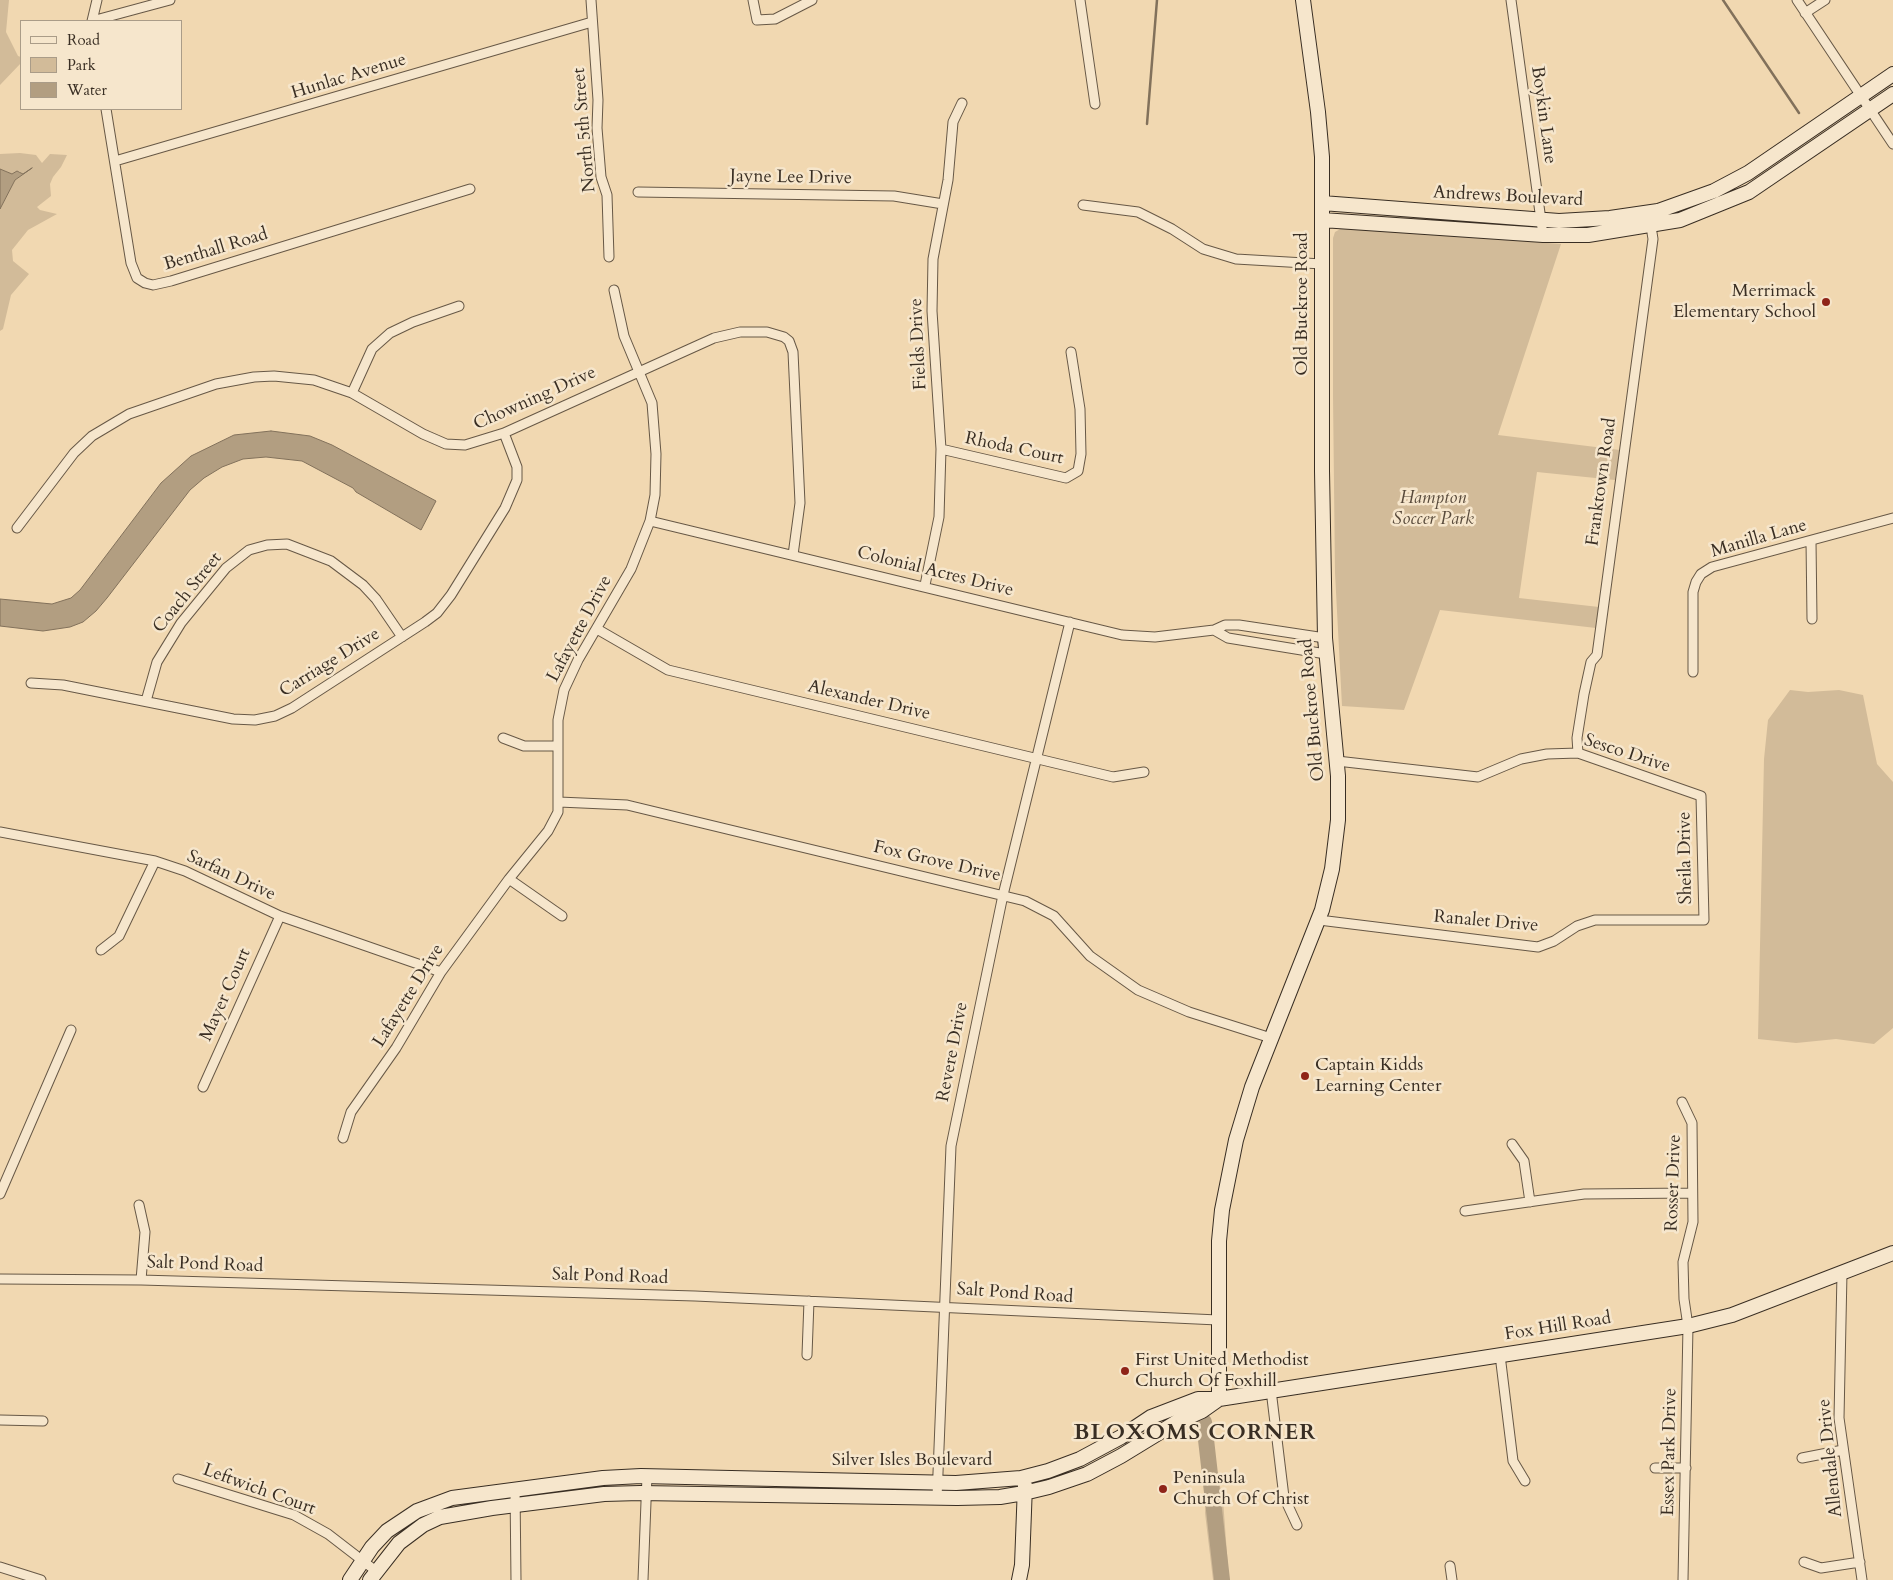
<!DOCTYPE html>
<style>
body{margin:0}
#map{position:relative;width:1893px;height:1580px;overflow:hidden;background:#f1d8b1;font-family:Cardo,serif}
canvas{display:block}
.legend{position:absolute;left:20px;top:20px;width:162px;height:90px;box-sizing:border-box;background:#f6e6cc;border:1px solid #aa9c88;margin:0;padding:6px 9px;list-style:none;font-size:15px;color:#392e23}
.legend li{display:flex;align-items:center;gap:10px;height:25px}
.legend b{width:25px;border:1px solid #aa9c88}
</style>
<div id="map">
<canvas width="1893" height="1580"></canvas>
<ul class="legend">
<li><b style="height:6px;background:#f6e6cc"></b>Road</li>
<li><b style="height:14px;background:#d2bb99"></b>Park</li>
<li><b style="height:14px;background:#b29e81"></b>Water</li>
</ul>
</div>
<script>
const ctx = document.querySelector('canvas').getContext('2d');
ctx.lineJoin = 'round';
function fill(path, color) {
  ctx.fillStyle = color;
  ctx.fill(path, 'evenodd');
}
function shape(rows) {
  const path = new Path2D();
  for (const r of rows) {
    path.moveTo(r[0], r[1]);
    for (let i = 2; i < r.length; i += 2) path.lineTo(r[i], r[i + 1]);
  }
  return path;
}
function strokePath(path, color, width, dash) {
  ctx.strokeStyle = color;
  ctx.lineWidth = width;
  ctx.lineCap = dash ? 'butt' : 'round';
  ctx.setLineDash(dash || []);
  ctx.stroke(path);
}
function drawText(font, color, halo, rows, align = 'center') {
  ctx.font = font + ' Cardo,serif';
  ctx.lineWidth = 5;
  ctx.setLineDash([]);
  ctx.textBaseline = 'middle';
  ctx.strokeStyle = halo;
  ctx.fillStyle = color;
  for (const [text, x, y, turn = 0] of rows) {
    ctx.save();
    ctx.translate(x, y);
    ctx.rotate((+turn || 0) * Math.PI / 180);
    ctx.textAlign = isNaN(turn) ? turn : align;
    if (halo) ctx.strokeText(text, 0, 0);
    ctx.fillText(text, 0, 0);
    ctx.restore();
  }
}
fill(shape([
 [0,0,9,0,6,32,18,56,21,57,21,63,0,85],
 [20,153,36,155,42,163,50,154,67,155,61,167,53,177,50,184,51,196,37,207,40,210,57,214,28,230,12,250,13,261,29,274,11,295,3,329,0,331,0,209,15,180,26,172,23,174,19,171,12,174,0,169,0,154],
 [1342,228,1561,244,1498,435,1620,450,1615,480,1537,472,1519,598,1599,607,1596,628,1440,610,1404,710,1342,706,1335,573,1333,396,1333,238,1335,232],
 [1790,690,1808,692,1839,690,1863,695,1877,764,1893,782,1893,1028,1874,1044,1836,1039,1796,1043,1758,1039,1764,759,1768,720],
 [1208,1423,1214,1437,1213,1453,1223,1500,1229,1580,1213,1580,1205,1513,1207,1474,1200,1429]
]), '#d2bb99');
const water = shape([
 [32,168,15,180,0,209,0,169,12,174,17,171,23,174,32,168],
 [271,431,310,436,332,445,436,501,421,530,356,492,353,488,302,461,266,457,243,459,222,467,204,478,190,490,107,598,96,611,83,622,70,627,43,631,0,626,0,599,52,604,71,598,80,590,161,483,191,456,234,435,271,431]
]);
fill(water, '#b29e81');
strokePath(water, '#82715b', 1);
strokePath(shape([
 [1723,0,1799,113],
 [1147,124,1157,0]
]), '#82715b', 2.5);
strokePath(shape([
 [1204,1422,1222,1580]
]), '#b29e81', 16);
const street = shape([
 [591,0,598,100,597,128,601,177,607,195,609,257],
 [753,0,757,20,775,19,812,0],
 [1080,0,1095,104],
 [1511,0,1543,235],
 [1797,0,1893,144],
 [1805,13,1825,0],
 [92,21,170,0],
 [92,21,97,0],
 [106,109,131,263,137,278,145,283,153,285,171,281,470,189],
 [115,161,592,22],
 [638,192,894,196,943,204],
 [1083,205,1138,212,1172,229,1203,249,1236,259,1322,264],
 [352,393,372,349,390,333,413,322,459,306],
 [941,449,1066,478,1078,471,1081,454,1080,409,1071,352],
 [650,521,1122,635,1155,637,1214,630,1225,625,1239,625,1325,638],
 [17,528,74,453,92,436,129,414,216,384,254,377,274,376,314,380,352,393,423,434,446,444,465,445,504,433,714,338,740,332,767,332,784,337,789,341,793,352,800,503,793,555],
 [1811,541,1812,619],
 [925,585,939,517,941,449,932,311,933,259,948,180,953,122,962,103],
 [597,629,668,670,1113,777,1144,772],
 [1214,630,1228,638,1326,654],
 [1693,672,1693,592,1696,582,1701,574,1712,567,1893,518],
 [31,683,63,685,233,719,255,720,275,716,292,708,425,622,437,613,451,595,505,508,517,480,517,467,504,433],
 [146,701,157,662,181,623,226,568,249,550,267,545,287,544,331,561,363,585,376,599,402,637],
 [503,738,524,746,558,746],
 [1578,753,1577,738,1584,694,1591,662,1597,655,1653,239,1650,220],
 [559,802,627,805,1025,901,1054,916,1090,956,1138,990,1189,1012,1271,1038],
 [0,832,155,861,185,871,280,916,441,972],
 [509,879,562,916],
 [1319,920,1538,947,1554,941,1577,926,1595,920,1704,920,1701,796,1578,753,1547,754,1521,759,1478,777,1337,761],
 [101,950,119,936,155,861],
 [203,1087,280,916],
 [1682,1102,1692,1123,1693,1222,1683,1262,1684,1299,1688,1326,1683,1580],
 [343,1138,351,1112,396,1048,441,972,509,879,548,831,558,812,558,720,564,690,578,660,631,569,650,521,655,495,656,454,652,403,624,336,614,290],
 [1512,1144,1524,1161,1530,1202],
 [0,1194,71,1030],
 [139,1205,145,1232,141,1280],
 [1465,1211,1584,1194,1692,1193],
 [1842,1273,1839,1418,1862,1580],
 [0,1279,141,1280,695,1296,1218,1320],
 [807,1355,809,1301],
 [1500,1355,1513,1461,1525,1481],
 [1271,1390,1284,1497,1297,1525],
 [0,1420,43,1421],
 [1802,1458,1843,1450],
 [1655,1468,1686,1468],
 [178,1479,294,1515,328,1534,376,1571],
 [515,1489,516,1580],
 [937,1498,951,1146,1003,895,1070,622],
 [1804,1562,1821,1568,1860,1562],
 [1450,1566,1452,1580],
 [0,1567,41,1580],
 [643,1580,647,1476]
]);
const secondary = shape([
 [1322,203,1559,221,1610,218,1658,211,1714,191,1748,173,1893,74],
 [1322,220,1543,235,1588,235,1680,220,1749,192,1893,94],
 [1219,1399,1219,1241,1222,1210,1236,1140,1252,1087,1322,910,1332,869,1338,820,1338,776,1325,638,1322,471,1322,157,1318,112,1303,0],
 [350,1580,372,1547,387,1531,417,1511,452,1498,603,1478,641,1476,956,1483,1021,1478,1048,1471,1080,1459,1121,1437,1151,1417,1198,1399,1219,1399,1688,1326,1732,1315,1893,1253],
 [370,1580,399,1543,423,1525,440,1517,492,1508,604,1494,640,1493,957,1498,1000,1497,1024,1493,1049,1487,1087,1474,1121,1456,1175,1423,1202,1411,1219,1399],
 [1019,1580,1022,1565,1025,1485]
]);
strokePath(street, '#675846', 11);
strokePath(secondary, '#392e23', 16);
strokePath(street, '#f6e6cc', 9);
strokePath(secondary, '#f6e6cc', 14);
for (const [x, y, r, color] of [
 [1826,302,5,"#8f2418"],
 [1305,1076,5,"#8f2418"],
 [1125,1371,5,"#8f2418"],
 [1163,1489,5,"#8f2418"]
]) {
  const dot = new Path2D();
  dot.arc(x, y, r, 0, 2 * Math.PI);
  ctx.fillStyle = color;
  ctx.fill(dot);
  strokePath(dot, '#f6e6cc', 2);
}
drawText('18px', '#392e23', '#f6e6cc', [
 ["Hunlac Avenue",349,77,-17],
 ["Boykin Lane",1543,115,82],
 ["North 5th Street",585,130,-95],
 ["Jayne Lee Drive",791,178,1],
 ["Andrews Boulevard",1508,197,3],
 ["Benthall Road",216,250,-17],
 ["Old Buckroe Road",1303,304,-90],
 ["Fields Drive",919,344,-93],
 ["Chowning Drive",535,399,-24],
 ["Rhoda Court",1014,449,12],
 ["Franktown Road",1602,482,-82],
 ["Manilla Lane",1759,539,-16],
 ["Colonial Acres Drive",935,572,14],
 ["Coach Street",188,593,-51],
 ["Lafayette Drive",580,629,-62],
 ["Carriage Drive",330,663,-32],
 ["Alexander Drive",869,701,13],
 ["Old Buckroe Road",1313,710,-95],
 ["Sesco Drive",1627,754,18],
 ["Sheila Drive",1686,858,-91],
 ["Fox Grove Drive",937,862,13],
 ["Sarfan Drive",231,876,25],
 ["Ranalet Drive",1486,922,5],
 ["Mayer Court",226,995,-66],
 ["Lafayette Drive",409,996,-58],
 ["Revere Drive",953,1052,-79],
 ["Rosser Drive",1674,1183,-88],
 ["Salt Pond Road",205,1265,2],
 ["Salt Pond Road",610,1277,2],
 ["Salt Pond Road",1015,1294,4],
 ["Fox Hill Road",1558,1327,-9],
 ["Essex Park Drive",1670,1452,-89],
 ["Allendale Drive",1831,1458,-96],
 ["Silver Isles Boulevard",912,1461],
 ["Leftwich Court",259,1490,20]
]);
drawText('18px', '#392e23', '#f6e6cc', [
 ["Merrimack",1816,292,"right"],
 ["Elementary School",1816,313,"right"],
 ["Captain Kidds",1315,1066],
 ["Learning Center",1315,1087],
 ["First United Methodist",1135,1361],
 ["Church Of Foxhill",1135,1382],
 ["Peninsula",1173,1479],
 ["Church Of Christ",1173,1500]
], 'left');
drawText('italic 18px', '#584a3b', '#f6e6cc', [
 ["Hampton",1433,499],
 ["Soccer Park",1433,520]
]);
ctx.letterSpacing = '1px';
drawText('bold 22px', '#392e23', '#f6e6cc', [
 ["BLOXOMS CORNER",1195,1434]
]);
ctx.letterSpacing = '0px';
</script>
